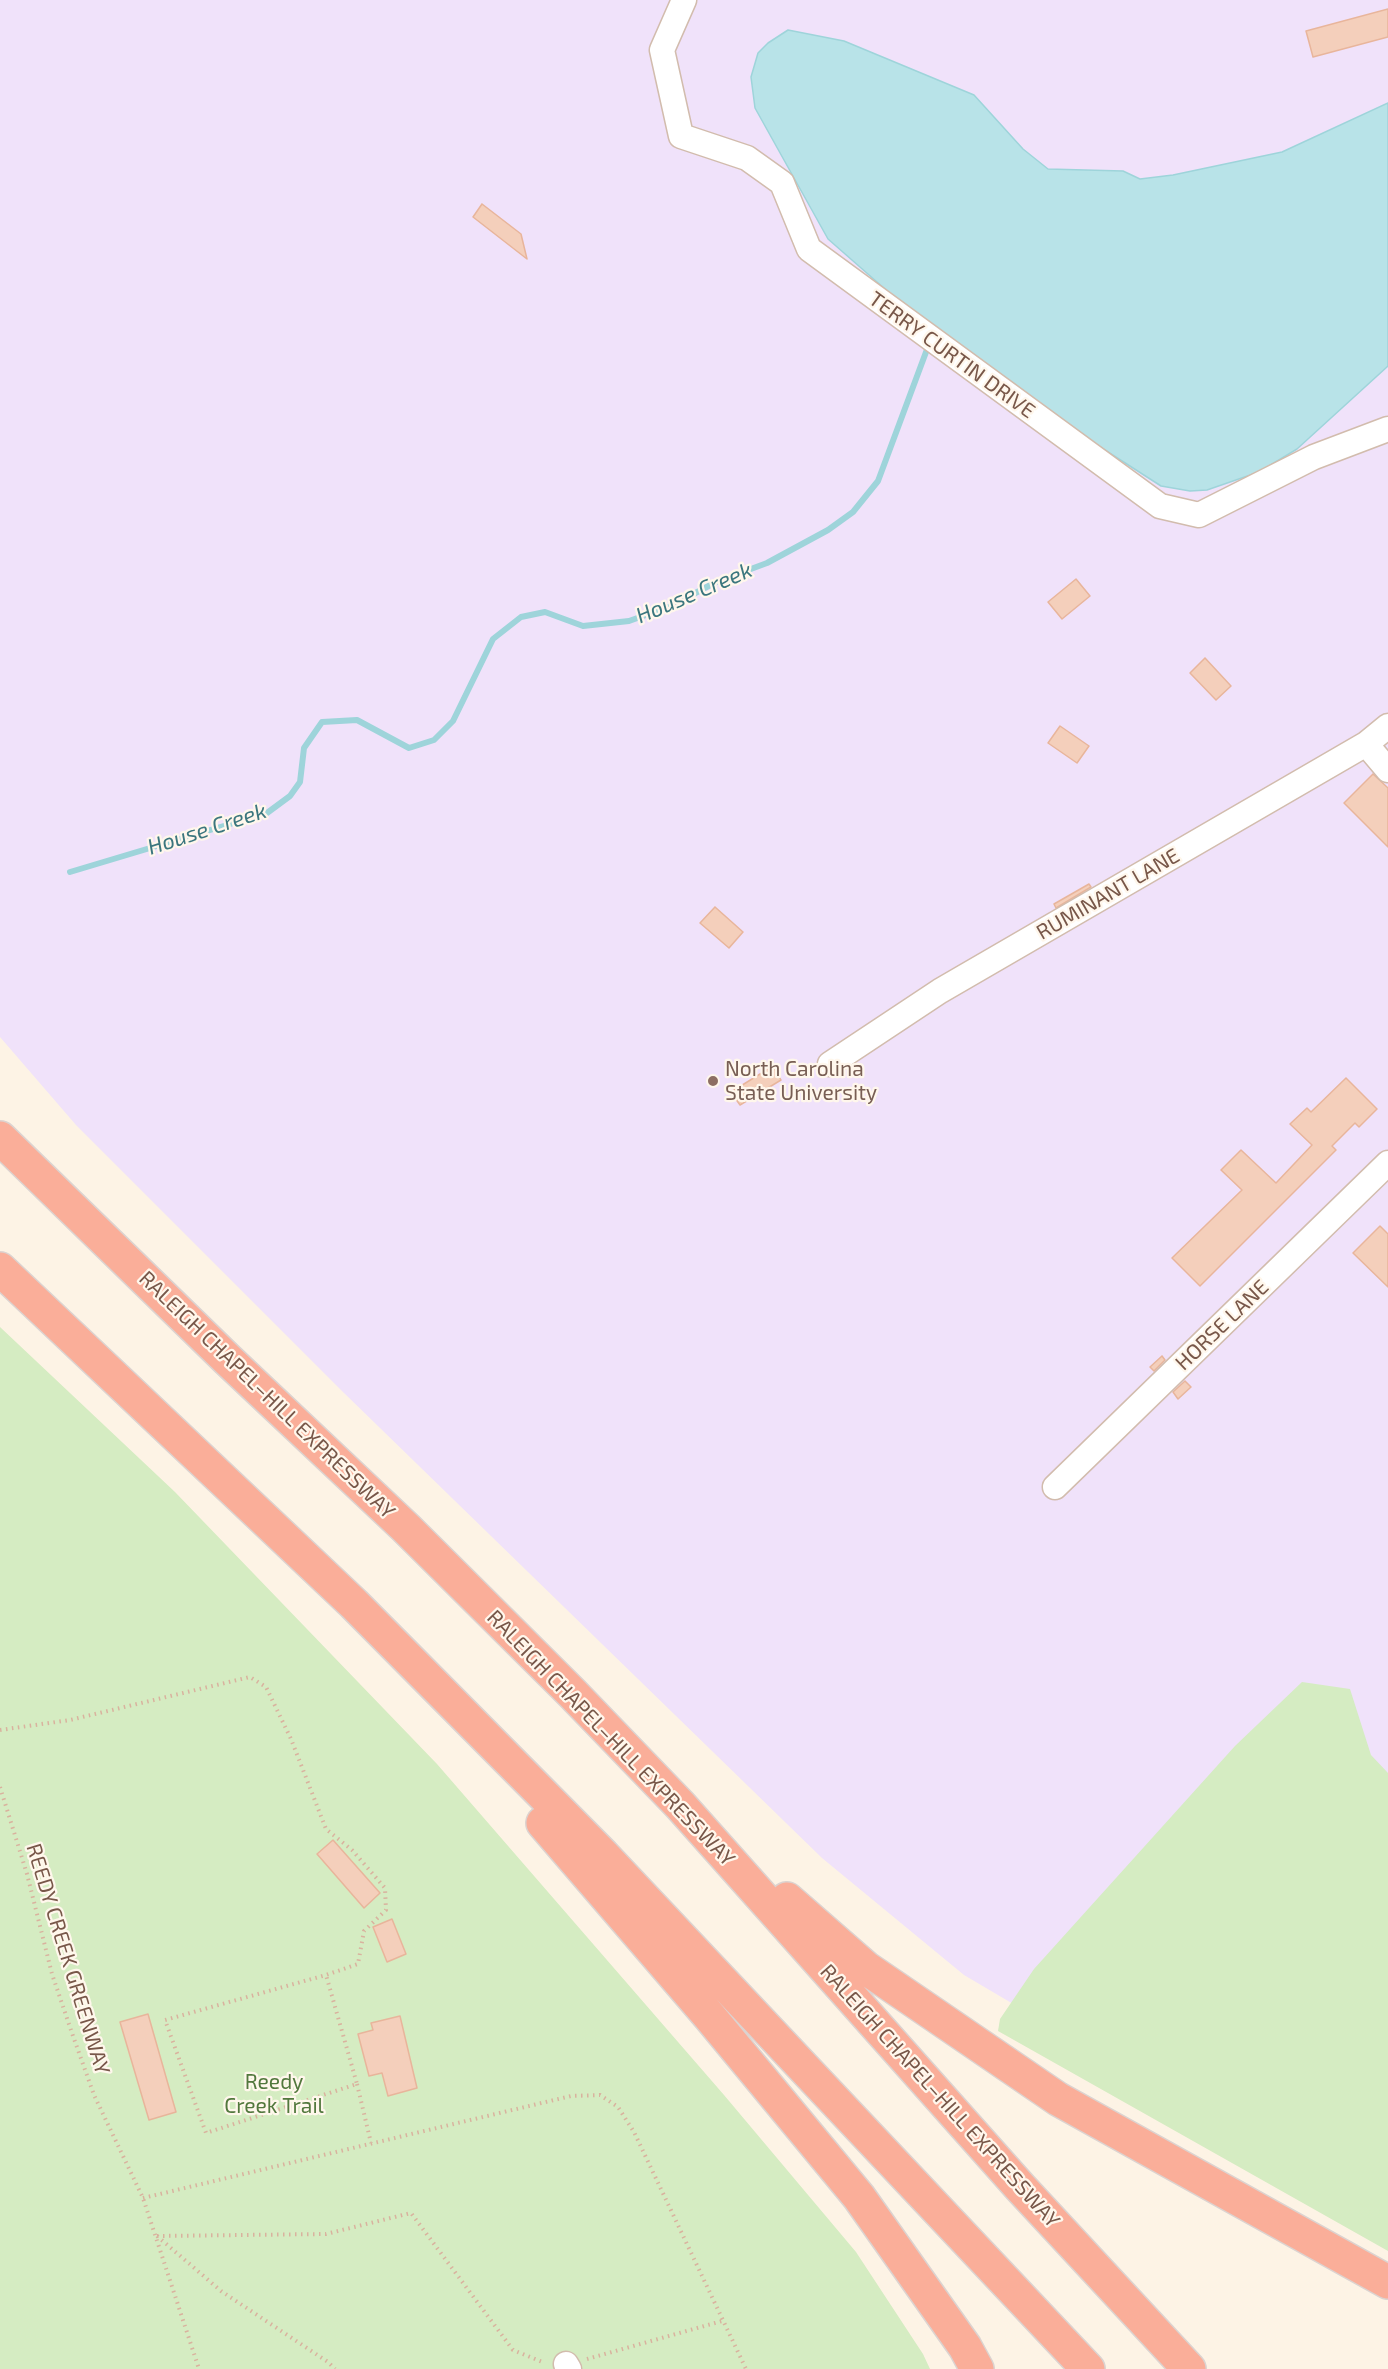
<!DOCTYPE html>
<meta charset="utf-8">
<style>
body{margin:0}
canvas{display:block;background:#fdf3e5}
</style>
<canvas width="1388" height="2369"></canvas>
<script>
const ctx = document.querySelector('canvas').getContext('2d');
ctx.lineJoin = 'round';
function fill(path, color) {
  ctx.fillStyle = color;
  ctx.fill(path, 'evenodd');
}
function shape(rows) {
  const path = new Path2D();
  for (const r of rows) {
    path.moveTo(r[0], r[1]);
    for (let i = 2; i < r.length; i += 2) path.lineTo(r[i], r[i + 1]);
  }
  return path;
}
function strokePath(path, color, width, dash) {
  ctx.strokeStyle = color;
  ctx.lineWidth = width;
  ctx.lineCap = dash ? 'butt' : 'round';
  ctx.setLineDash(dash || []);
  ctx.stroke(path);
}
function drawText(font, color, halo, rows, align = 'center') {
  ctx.font = font + ' "Exo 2",sans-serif';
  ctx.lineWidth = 4.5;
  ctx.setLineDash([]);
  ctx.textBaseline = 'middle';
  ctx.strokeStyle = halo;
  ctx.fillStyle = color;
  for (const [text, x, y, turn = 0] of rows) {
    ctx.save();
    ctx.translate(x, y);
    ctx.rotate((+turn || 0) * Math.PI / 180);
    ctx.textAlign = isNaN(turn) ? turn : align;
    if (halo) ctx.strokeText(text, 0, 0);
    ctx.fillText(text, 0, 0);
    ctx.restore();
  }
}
fill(shape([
 [0,0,1388,0,1388,2225,964,1975,822,1858,343,1392,76,1125,0,1037]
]), '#f0e2fa');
fill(shape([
 [0,1327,175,1492,437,1764,724,2095,856,2252,923,2354,930,2369,0,2369],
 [1302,1682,1350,1689,1371,1755,1388,1773,1388,2251,998,2031,1000,2019,1034,1969,1235,1746]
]), '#d5ecc2');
const water = shape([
 [788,30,844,41,974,95,1023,149,1048,169,1123,171,1140,179,1173,175,1282,152,1388,103,1388,366,1297,449,1259,472,1207,490,1190,491,1161,486,1027,400,934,332,828,239,755,108,751,77,758,53,768,43,788,30]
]);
fill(water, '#b8e3e8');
strokePath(water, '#9ed4da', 1.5);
strokePath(shape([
 [70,872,267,813,290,796,300,782,304,748,322,722,357,720,409,748,434,740,453,721,493,639,521,617,545,612,583,626,629,621,671,606,716,582,767,563,828,530,853,512,878,481,929,344]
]), '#9ed4da', 6);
const building = shape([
 [1388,9,1388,37,1313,57,1306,31,1388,9],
 [482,204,521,234,527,259,473,217,482,204],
 [1076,579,1090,596,1062,619,1048,602,1076,579],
 [1205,658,1231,686,1216,700,1190,673,1205,658],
 [1060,726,1089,746,1077,763,1048,743,1060,726],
 [1373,774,1388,788,1388,847,1344,803,1373,774],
 [1089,884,1091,887,1056,908,1054,904,1089,884],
 [715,907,743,932,729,948,700,923,715,907],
 [773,1066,781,1080,740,1105,731,1092,773,1066],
 [1346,1078,1377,1109,1359,1127,1355,1123,1332,1146,1336,1150,1200,1286,1172,1258,1242,1190,1221,1170,1241,1150,1276,1183,1312,1145,1290,1124,1307,1108,1311,1112,1346,1078],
 [1380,1226,1388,1234,1388,1287,1353,1253,1380,1226],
 [1162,1356,1165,1360,1154,1371,1150,1367,1162,1356],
 [1185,1381,1191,1387,1178,1399,1173,1392,1185,1381],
 [333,1840,380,1893,364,1908,317,1854,333,1840],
 [392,1919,406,1954,387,1962,373,1927,392,1919],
 [148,2014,176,2112,149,2120,120,2022,148,2014],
 [400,2016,417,2088,388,2096,382,2073,369,2076,358,2034,373,2030,371,2023,400,2016]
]);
fill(building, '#f4cfbb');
strokePath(building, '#e8b59b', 1.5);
const minor = shape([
 [684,0,662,50,681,136,747,158,782,183,809,249,1160,506,1199,515,1314,457,1388,429],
 [1366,744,1388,770],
 [830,1064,940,991,1366,744,1388,726],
 [1055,1487,1388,1163],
 [566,2364,569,2369]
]);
const highway = shape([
 [0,1138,228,1360,406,1528,572,1693,680,1805,1020,2187,1189,2369],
 [0,1269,354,1604,603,1855,1088,2369],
 [543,1823,710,2017,859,2197,965,2347,977,2369],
 [787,1899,866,1968,1058,2099,1388,2282]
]);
strokePath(minor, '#d2bcad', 27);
strokePath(highway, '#dcd3d0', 36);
strokePath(shape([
 [0,1730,70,1720,250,1677,266,1687,291,1739,326,1829,352,1850,385,1888,386,1910,364,1931,358,1964,326,1975,165,2020,206,2133,357,2084,326,1975],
 [0,1787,27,1874,52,1974,73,2036,94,2095,143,2198,199,2369],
 [357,2084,371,2143],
 [143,2198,571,2096,600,2095,618,2107,634,2132,746,2369],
 [157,2236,326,2234,411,2213,513,2350,545,2363],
 [157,2236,221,2291,328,2362,335,2369],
 [587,2359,722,2321]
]), '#d9b29e', 4, [1.5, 4.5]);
strokePath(minor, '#fff', 24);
strokePath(highway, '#faae99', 33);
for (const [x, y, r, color] of [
 [713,1081,6,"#8d6e63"]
]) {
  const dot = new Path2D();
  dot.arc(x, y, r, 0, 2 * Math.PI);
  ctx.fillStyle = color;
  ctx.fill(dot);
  strokePath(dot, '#fff7ec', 2);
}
drawText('21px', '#785749', '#fff7ec', [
 ["TERRY CURTIN DRIVE",952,355,36],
 ["RUMINANT LANE",1108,894,-30],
 ["HORSE LANE",1222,1325,-44],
 ["RALEIGH CHAPEL–HILL EXPRESSWAY",267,1395,44],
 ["RALEIGH CHAPEL–HILL EXPRESSWAY",611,1738,46],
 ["REEDY CREEK GREENWAY",68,1959,73],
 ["RALEIGH CHAPEL–HILL EXPRESSWAY",940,2096,48]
]);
drawText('21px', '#785e54', '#fff7ec', [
 ["North Carolina",725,1069],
 ["State University",725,1093]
], 'left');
drawText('21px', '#52783d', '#fff7ec', [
 ["Reedy",274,2082],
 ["Creek Trail",274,2106]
]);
drawText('italic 22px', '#3b767e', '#fff7ec', [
 ["House Creek",694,593,-23],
 ["House Creek",207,829,-18]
]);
</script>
